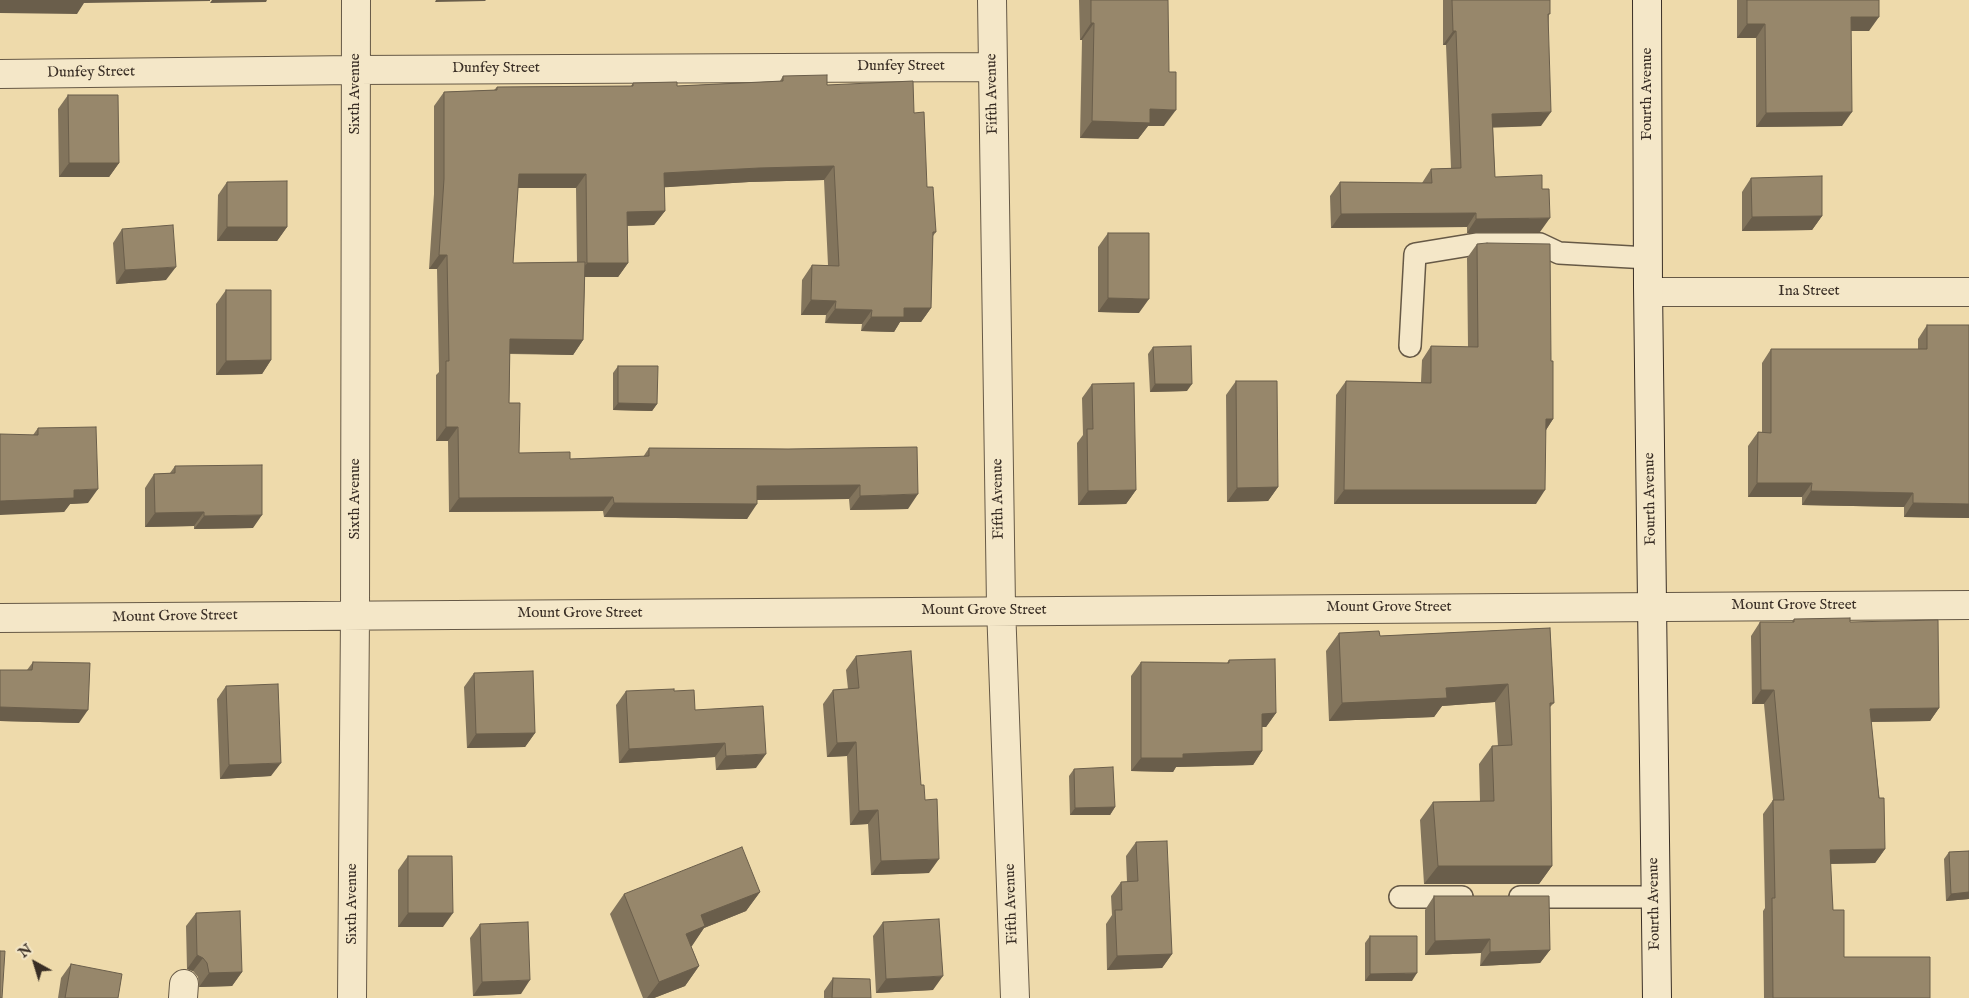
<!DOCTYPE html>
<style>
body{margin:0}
#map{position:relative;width:1969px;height:998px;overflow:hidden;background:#eedaab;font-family:"IM FELL English",serif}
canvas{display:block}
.north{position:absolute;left:10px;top:938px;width:50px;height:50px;-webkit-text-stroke:4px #f4e7c8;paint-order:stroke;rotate:321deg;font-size:14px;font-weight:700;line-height:20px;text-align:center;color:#392e25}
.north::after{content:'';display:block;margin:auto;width:18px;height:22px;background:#392e25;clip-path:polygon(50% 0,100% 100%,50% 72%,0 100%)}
</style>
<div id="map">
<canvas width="1969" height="998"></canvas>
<div class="north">N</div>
</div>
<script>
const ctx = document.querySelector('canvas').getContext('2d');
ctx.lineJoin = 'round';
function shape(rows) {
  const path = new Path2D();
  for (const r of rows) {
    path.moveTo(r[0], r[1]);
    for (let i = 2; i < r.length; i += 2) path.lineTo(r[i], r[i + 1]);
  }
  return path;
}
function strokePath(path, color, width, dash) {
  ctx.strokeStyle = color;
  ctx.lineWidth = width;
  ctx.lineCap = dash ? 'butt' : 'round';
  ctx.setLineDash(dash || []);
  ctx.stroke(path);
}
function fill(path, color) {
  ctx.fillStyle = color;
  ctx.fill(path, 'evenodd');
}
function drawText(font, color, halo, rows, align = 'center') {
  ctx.font = font + ' "IM FELL English",serif';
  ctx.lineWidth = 4;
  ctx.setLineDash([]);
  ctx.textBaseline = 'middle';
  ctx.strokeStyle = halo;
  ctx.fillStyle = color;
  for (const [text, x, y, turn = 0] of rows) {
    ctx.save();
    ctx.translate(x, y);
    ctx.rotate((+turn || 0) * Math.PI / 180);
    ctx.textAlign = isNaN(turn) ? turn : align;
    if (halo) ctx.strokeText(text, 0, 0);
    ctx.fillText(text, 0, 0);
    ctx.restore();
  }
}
const lane = shape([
 [1410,346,1415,254,1476,244,1540,244,1559,253,1648,258],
 [1400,897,1462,897],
 [1520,897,1655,897]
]);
const street = shape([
 [992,0,1001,606,1015,998],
 [0,74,356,70,992,67],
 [1649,292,1969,292],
 [0,618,1969,605],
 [183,998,184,984],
 [352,998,355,615,356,0]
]);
const secondary = shape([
 [1647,0,1648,287,1657,998]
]);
strokePath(lane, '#665946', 24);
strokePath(street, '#665946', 30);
strokePath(secondary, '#392e25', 30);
strokePath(lane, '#f4e7c8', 21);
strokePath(street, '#f4e7c8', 28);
strokePath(secondary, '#f4e7c8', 28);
fill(shape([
 [1079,0,1168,0,1164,126,1148,126,1138,139,1080,138,1082,40,1080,40],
 [1443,0,1550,0,1541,126,1493,127,1495,177,1540,232,1467,233,1467,227,1331,228,1330,196,1340,182,1422,183,1431,169,1451,168,1446,45,1443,45],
 [1737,0,1879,0,1869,31,1851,31,1842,126,1756,127,1756,38,1737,38],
 [783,76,827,85,914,113,927,187,936,232,933,236,931,308,921,322,900,322,894,332,861,331,862,324,825,323,826,315,801,315,802,280,812,265,828,265,824,180,749,182,664,187,665,211,654,225,627,226,628,263,618,277,585,277,583,340,573,355,510,354,509,403,519,453,570,459,643,457,649,448,788,449,908,509,850,510,849,499,757,500,747,519,604,517,603,511,449,512,448,441,436,441,436,375,439,372,437,269,429,269,434,194,434,106,444,92,494,90,497,87,631,86,633,83,677,86,780,81],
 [518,188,576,188,577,262,513,263],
 [68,95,119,163,109,177,59,177,58,109],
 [1751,178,1822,216,1812,230,1742,231,1742,192],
 [227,182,287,227,277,241,217,241,218,195],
 [122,229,166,280,116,284,113,243],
 [1108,233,1139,313,1098,312,1098,247],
 [1477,244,1551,361,1553,419,1546,430,1536,504,1334,504,1336,395,1346,381,1421,382,1422,360,1431,346,1468,347,1467,258],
 [226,290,271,360,262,374,216,375,216,304],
 [1927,325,1969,518,1904,517,1904,507,1802,505,1802,497,1748,497,1748,446,1758,432,1762,432,1762,363,1771,349,1918,349,1918,339],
 [1153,347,1187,391,1150,392,1148,354],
 [618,366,657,404,652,411,613,410,613,373],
 [1236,381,1278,487,1268,501,1227,502,1226,395],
 [1092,384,1136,490,1126,504,1078,505,1077,443,1083,435,1082,398],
 [38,428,88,503,70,504,64,512,33,435],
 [175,466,253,528,194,529,194,526,145,527,145,488,154,474,170,473],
 [1794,619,1850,622,1939,708,1930,721,1871,722,1885,849,1875,863,1830,864,1833,910,1844,957,1930,998,1764,998,1763,911,1765,908,1763,814,1773,800,1764,704,1752,704,1751,636,1760,622,1792,622],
 [1550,628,1554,703,1550,707,1552,866,1539,884,1424,884,1420,820,1433,802,1480,801,1479,764,1492,746,1498,746,1495,702,1442,706,1434,717,1329,721,1326,651,1339,633,1380,636],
 [856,656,921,785,929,873,871,875,868,824,850,825,847,756,827,757,823,704,833,690,848,689,846,670],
 [1229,660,1276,713,1266,727,1262,727,1262,751,1253,765,1176,767,1173,772,1131,771,1131,676,1141,662,1227,663],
 [33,662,79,723,0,721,0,670,27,670],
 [474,673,535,733,525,747,467,748,464,687],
 [226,686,271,776,220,779,217,699],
 [626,691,674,691,695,710,756,768,716,770,715,757,619,763,616,705],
 [1074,769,1115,807,1110,815,1070,815,1069,776],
 [1136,842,1172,954,1162,968,1107,970,1106,924,1112,915,1111,896,1121,882,1127,882,1126,856],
 [1969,851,1969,899,1946,901,1944,859,1949,852],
 [408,856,443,927,398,927,398,870],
 [760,892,746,911,704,928,691,946,699,966,685,986,654,998,643,998,610,914,624,894],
 [1434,896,1550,950,1540,963,1480,966,1481,953,1425,955,1425,910],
 [196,913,242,972,232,986,199,987,198,977,193,971,187,969,186,926],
 [883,922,933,990,876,993,873,936],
 [480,924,521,994,473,996,470,938],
 [1370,936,1412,981,1365,981,1365,943],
 [71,964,118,998,58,998,61,978],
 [833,978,871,998,824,998,824,991]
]), '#82745c');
fill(shape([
 [0,0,210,0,210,1,84,3,77,14,0,13],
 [212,0,267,0,266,2,210,3],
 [436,0,486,0,485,1,435,2],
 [1851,17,1879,17,1869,31,1841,31],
 [1091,23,1094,23,1082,40,1080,40],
 [1747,24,1765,24,1756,38,1737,38],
 [1453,31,1456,31,1446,45,1443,45],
 [1150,109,1176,110,1164,126,1148,126,1138,139,1080,138,1092,121],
 [1551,112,1541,126,1482,128,1492,114],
 [1852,112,1842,126,1756,127,1766,113],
 [69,163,119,163,109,177,59,177],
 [834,166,824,180,749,182,654,188,664,173,759,168],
 [519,174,586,174,576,188,509,188],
 [665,211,654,225,617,226,627,212],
 [1476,213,1467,227,1331,228,1341,214],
 [1822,216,1812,230,1742,231,1752,217],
 [1550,218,1540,232,1467,233,1476,219],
 [227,227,287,227,277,241,217,241],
 [439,255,447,255,437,269,429,269],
 [587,263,628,263,618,277,577,277],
 [176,267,166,280,116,284,125,270],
 [1108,298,1149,299,1139,313,1098,312],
 [811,300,836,301,826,315,801,315],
 [904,308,931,308,921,322,900,322,894,332,861,331,871,317],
 [835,309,872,310,862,324,825,323],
 [510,339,583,340,573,355,500,353],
 [271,360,262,374,216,375,226,361],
 [1155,384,1192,384,1187,391,1150,392],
 [618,403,657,404,652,411,613,410],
 [1546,419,1553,419,1544,433],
 [446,427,458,427,448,441,436,441],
 [1757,483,1812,483,1802,497,1748,497],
 [860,485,849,499,747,500,757,486],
 [1278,487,1268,501,1227,502,1237,488],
 [98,489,88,503,70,504,64,512,0,515,0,501,74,490],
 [1136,490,1126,504,1078,505,1088,491],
 [1344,490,1545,490,1536,504,1334,504],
 [1811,491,1913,493,1904,507,1802,505],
 [918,494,908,509,850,510,860,496],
 [613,497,603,511,449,512,459,498],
 [614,503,757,504,747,519,604,517],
 [1913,503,1969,504,1969,518,1904,517],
 [204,512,194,526,145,527,155,513],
 [262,515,253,528,194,529,204,516],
 [1508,684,1495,702,1442,706,1434,717,1329,721,1342,703,1446,688],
 [1761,690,1774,690,1764,704,1752,704],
 [0,707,88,710,79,723,0,721],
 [1939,708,1930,721,1860,722,1870,709],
 [1276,713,1266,727,1252,727,1262,714],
 [535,733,525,747,467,748,476,734],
 [856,742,847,756,827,757,837,743],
 [725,743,715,757,619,763,629,749],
 [1262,751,1253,765,1176,767,1173,772,1131,771,1141,758,1183,754],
 [766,754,756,768,716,770,726,756],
 [281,763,271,776,220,779,229,765],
 [1115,807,1110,815,1070,815,1075,808],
 [878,810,868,824,850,825,859,811],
 [1885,849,1875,863,1820,864,1830,850],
 [939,859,929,873,871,875,881,861],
 [1438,866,1552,866,1539,884,1424,884],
 [760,892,746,911,704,928,692,946,672,954,701,915],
 [1969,892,1969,899,1946,901,1951,894],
 [408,913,453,913,443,927,398,927],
 [1490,939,1481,953,1425,955,1435,941],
 [1550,950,1540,963,1480,966,1490,952],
 [1172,954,1162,968,1107,970,1117,956],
 [197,955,203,958,193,971,187,969],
 [699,966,685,986,654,998,647,998,659,982],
 [242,972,232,986,199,987,209,973],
 [1417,973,1412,981,1365,981,1370,974],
 [943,976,933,990,876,993,886,979],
 [530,980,521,994,473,996,482,982]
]), '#6a5e4b');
const building = shape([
 [1091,0,1168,0,1169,72,1176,72,1176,110,1150,109,1150,123,1092,121,1094,23,1091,23,1091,0],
 [1452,0,1550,0,1550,14,1548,14,1551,112,1492,114,1495,177,1542,175,1542,189,1549,189,1550,218,1476,219,1476,213,1341,214,1340,182,1432,183,1431,169,1461,168,1456,31,1453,31,1452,0],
 [1747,0,1879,0,1879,17,1851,17,1852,112,1766,113,1765,24,1747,24,1747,0],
 [827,75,827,85,913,81,914,113,924,112,927,187,933,187,936,232,933,232,931,308,904,308,904,317,871,317,872,310,835,309,836,301,811,300,812,265,839,266,834,166,759,168,664,173,665,211,627,212,628,263,587,263,586,174,519,174,513,263,585,262,583,340,510,339,509,403,520,403,519,453,570,452,570,459,649,456,649,448,788,449,917,447,918,494,860,496,860,485,757,486,757,504,614,503,613,497,459,498,458,427,446,427,446,361,449,361,447,255,439,255,444,179,444,92,497,90,497,87,633,86,633,83,677,82,677,86,783,81,783,76,827,75],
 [68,95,118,95,119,163,69,163,68,95],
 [1822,176,1822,216,1752,217,1751,178,1822,176],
 [287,181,287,227,227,227,227,182,287,181],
 [173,225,176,267,125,270,122,229,173,225],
 [1108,233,1149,233,1149,299,1108,298,1108,233],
 [1487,243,1550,244,1551,361,1553,361,1553,419,1546,419,1545,490,1344,490,1346,381,1431,383,1431,346,1478,347,1477,244,1487,243],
 [226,290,271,290,271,360,226,361,226,290],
 [1927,325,1969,325,1969,504,1913,503,1913,493,1811,491,1812,483,1757,483,1758,432,1771,433,1771,349,1927,349,1927,325],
 [1191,346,1192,384,1155,384,1153,347,1191,346],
 [618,366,658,366,657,404,618,403,618,366],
 [1236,381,1277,381,1278,487,1237,488,1236,381],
 [1134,383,1136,490,1088,491,1087,429,1093,429,1092,384,1134,383],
 [96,427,98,489,74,490,74,498,0,501,0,434,38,435,38,428,96,427],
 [262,465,262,515,204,516,204,512,155,513,154,474,175,473,175,466,262,465],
 [1850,618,1850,622,1938,620,1939,708,1870,709,1879,798,1884,798,1885,849,1830,850,1833,910,1844,910,1844,957,1930,957,1930,998,1773,998,1772,898,1775,898,1773,800,1784,800,1774,690,1761,690,1760,622,1794,622,1794,619,1850,618],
 [1550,628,1554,703,1550,703,1552,866,1438,866,1433,802,1494,801,1492,746,1512,745,1508,684,1446,688,1447,698,1342,703,1339,633,1379,631,1380,636,1550,628],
 [911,651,921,785,924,785,925,800,937,799,939,859,881,861,878,810,859,811,856,742,837,743,833,690,859,688,856,656,911,651],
 [1275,659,1276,713,1262,714,1262,751,1183,754,1183,758,1141,758,1141,662,1229,663,1229,660,1275,659],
 [33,662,90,663,88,710,0,707,0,670,32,670,33,662],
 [533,671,535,733,476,734,474,673,533,671],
 [278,684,281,763,229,765,226,686,278,684],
 [674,689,674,691,694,690,695,710,763,706,766,754,726,756,725,743,629,749,626,691,674,689],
 [1113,767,1115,807,1075,808,1074,769,1113,767],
 [1167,841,1172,954,1117,956,1115,910,1122,910,1121,882,1138,881,1136,842,1167,841],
 [742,847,760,892,701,915,705,926,686,934,699,966,659,982,624,894,742,847],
 [1969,851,1969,892,1951,894,1949,852,1969,851],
 [408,856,452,856,453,913,408,913,408,856],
 [1434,896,1549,896,1550,950,1490,952,1490,939,1435,941,1434,896],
 [240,911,242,972,209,973,207,963,203,958,197,955,196,913,240,911],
 [939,919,943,976,886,979,883,922,939,919],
 [528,922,530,980,482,982,480,924,528,922],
 [1370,936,1417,936,1417,973,1370,974,1370,936],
 [0,951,5,951,2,998,0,998,0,951],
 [71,964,122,974,118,998,65,998,71,964],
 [833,978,870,979,871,998,832,998,833,978]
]);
fill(building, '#97876b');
strokePath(building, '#6a5e4b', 1);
drawText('15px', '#392e25', '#f4e7c8', [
 ["Dunfey Street",901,67],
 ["Dunfey Street",496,69],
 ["Dunfey Street",91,73,-1],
 ["Sixth Avenue",356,94,-90],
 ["Fifth Avenue",993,94,-91],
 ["Fourth Avenue",1648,94,-90],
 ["Ina Street",1809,292],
 ["Sixth Avenue",356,499,-90],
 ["Fifth Avenue",999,499,-91],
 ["Fourth Avenue",1651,499,-91],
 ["Mount Grove Street",1794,606],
 ["Mount Grove Street",1389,608],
 ["Mount Grove Street",984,611],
 ["Mount Grove Street",580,614],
 ["Mount Grove Street",175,617,-1],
 ["Sixth Avenue",353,904,-90],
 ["Fifth Avenue",1012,904,-92],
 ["Fourth Avenue",1655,904,-91]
]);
</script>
